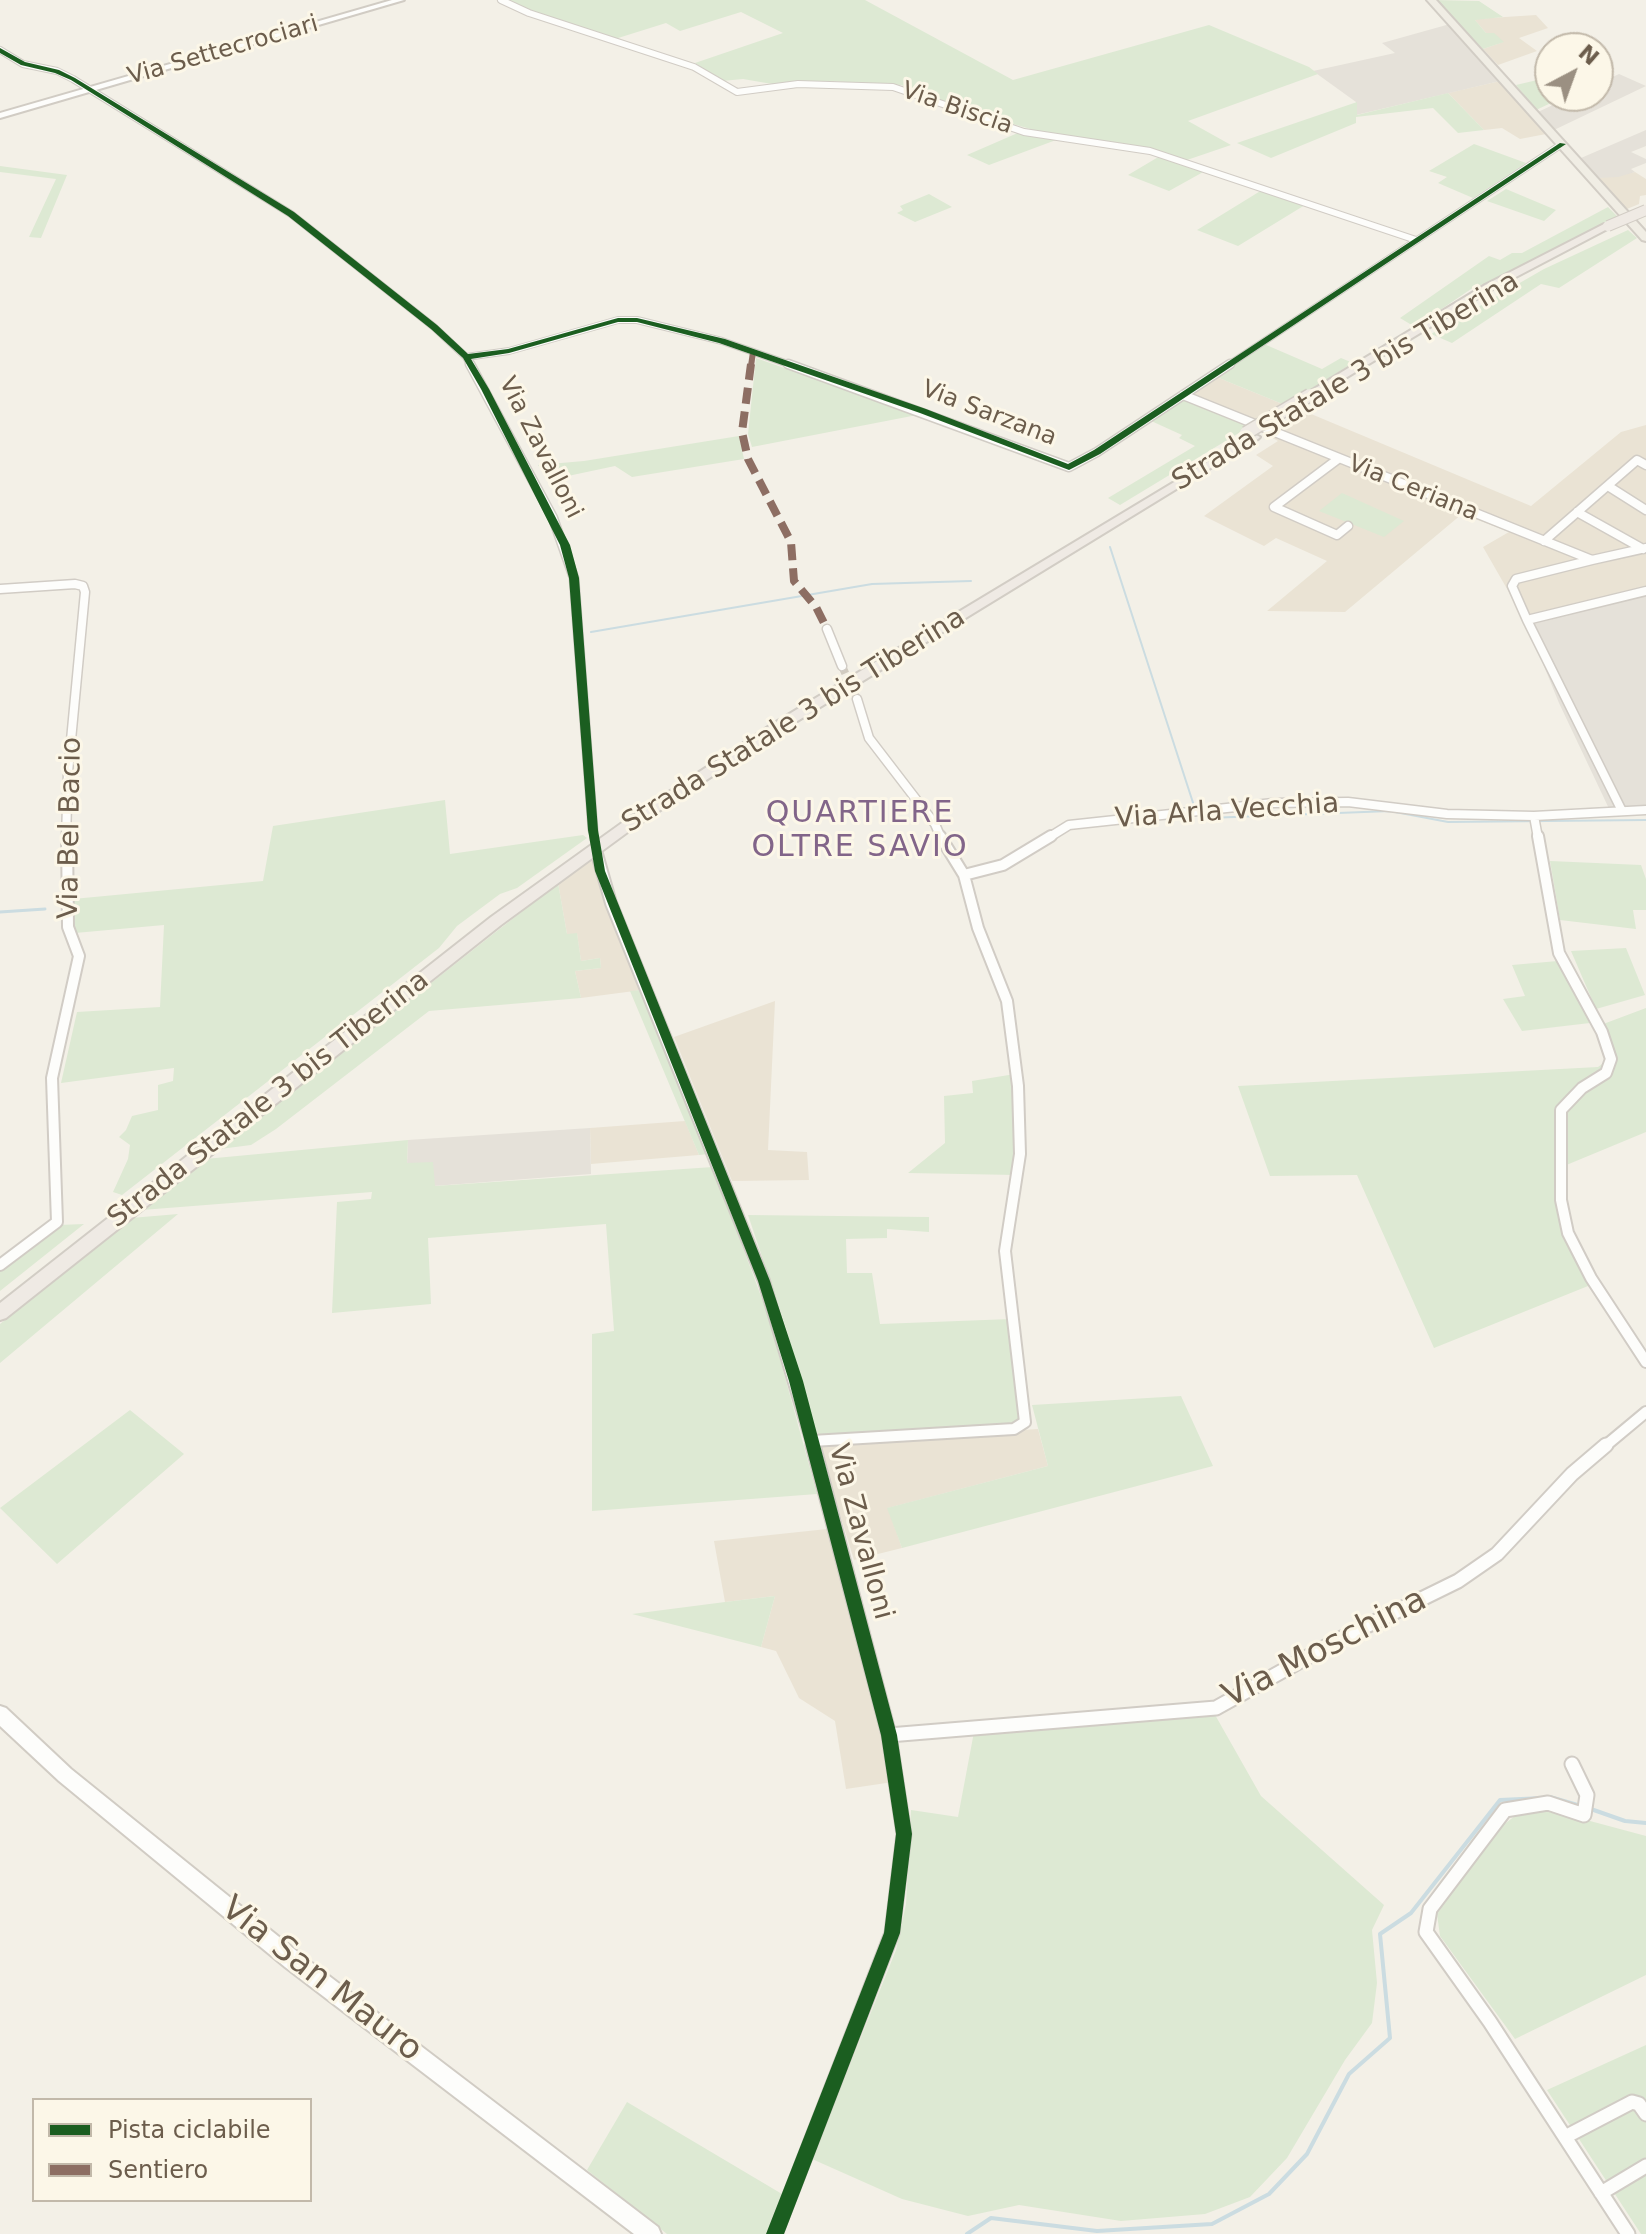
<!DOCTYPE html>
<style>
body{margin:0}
#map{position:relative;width:1646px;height:2234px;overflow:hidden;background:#f3f0e7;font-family:"DejaVu Sans",sans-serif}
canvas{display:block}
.legend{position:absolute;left:32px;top:2098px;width:280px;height:104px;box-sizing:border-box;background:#fcf7e8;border:2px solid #c2b9aa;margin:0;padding:10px 14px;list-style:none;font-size:24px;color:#6c5d4c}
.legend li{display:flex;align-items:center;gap:16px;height:40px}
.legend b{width:40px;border:2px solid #c2b9aa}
.north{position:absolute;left:1534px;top:32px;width:80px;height:80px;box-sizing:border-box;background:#fcf7e8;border:2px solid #c2b9aa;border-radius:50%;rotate:41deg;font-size:22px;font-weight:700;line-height:32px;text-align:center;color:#6c5d4c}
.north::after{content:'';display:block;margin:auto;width:28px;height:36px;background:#9b9082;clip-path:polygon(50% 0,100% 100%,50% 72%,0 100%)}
</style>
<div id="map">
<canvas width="1646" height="2234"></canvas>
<ul class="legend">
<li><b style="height:10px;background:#1b5e20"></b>Pista ciclabile</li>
<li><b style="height:10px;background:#8d6e63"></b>Sentiero</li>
</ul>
<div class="north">N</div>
</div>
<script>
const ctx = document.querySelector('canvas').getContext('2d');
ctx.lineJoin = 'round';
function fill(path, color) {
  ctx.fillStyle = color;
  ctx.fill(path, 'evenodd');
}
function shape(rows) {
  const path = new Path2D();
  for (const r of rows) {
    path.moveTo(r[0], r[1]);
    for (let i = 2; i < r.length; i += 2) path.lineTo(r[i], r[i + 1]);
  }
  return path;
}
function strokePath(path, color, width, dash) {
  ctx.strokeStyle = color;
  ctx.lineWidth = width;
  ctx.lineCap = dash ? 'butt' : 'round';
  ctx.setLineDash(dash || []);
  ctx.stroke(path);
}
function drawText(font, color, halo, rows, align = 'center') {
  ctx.font = font + ' "DejaVu Sans",sans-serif';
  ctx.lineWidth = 6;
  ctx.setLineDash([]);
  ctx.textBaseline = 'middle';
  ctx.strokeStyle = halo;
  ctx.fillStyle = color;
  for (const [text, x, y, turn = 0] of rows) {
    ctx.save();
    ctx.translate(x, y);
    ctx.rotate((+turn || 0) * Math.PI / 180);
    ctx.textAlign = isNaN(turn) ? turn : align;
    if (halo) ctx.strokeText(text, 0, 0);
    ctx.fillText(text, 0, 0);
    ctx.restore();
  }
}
fill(shape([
 [1536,15,1548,28,1519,38,1537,51,1498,65,1483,49,1503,42,1486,33,1474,19],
 [1500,81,1546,134,1520,139,1502,128,1484,130,1448,93],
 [1635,172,1646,179,1646,195,1640,196,1639,204,1627,209,1598,178],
 [1214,376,1285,405,1254,424,1185,396],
 [1304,411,1531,506,1621,432,1646,425,1646,591,1526,622,1483,547,1509,532,1462,514,1345,612,1267,611,1327,561,1276,538,1264,546,1204,516,1273,466,1256,455,1278,441,1267,435],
 [595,856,642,990,581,998,575,971,601,968,600,958,581,961,577,934,567,934,558,883],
 [775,1001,768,1150,807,1152,809,1180,732,1181,674,1037],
 [685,1121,699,1155,591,1164,590,1128],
 [1038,1429,1048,1466,888,1508,902,1548,854,1560,818,1443],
 [827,1529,883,1728,893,1782,846,1789,835,1721,799,1698,776,1651,761,1647,775,1596,725,1602,714,1541]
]), '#eae3d4');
fill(shape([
 [1450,24,1500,81,1356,115,1356,102,1313,71,1395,53,1382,43],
 [1619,74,1646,86,1554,130,1538,112,1572,96,1598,96,1598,84],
 [1646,130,1646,146,1631,152,1646,159,1646,163,1631,169,1635,172,1618,177,1598,178,1581,158],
 [1646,591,1646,813,1612,815,1559,703,1526,622],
 [590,1128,591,1174,434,1186,407,1164,408,1140]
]), '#e5e1d9');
fill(shape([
 [506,0,865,0,1013,80,1209,25,1309,67,1318,74,1188,121,1231,145,1187,160,1155,150,1048,134,964,110,901,85,828,81,772,84,743,79,722,81,695,63,783,33,741,12,680,31,666,23,615,39,520,7],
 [1434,0,1479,1,1503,17,1475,20,1486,33,1494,33,1504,42,1483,49],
 [1550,77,1550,96,1566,96,1536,110,1516,85],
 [1448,93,1484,130,1458,133,1433,108,1356,117,1356,123,1271,158,1237,143,1357,102,1357,115],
 [1020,132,1056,140,989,165,967,155],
 [1474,144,1526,163,1473,198,1438,183,1447,177,1429,171],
 [1160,156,1205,171,1169,191,1128,175],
 [0,166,67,175,41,238,29,237,56,179,0,172],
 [1506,189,1556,210,1544,221,1487,201],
 [1262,190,1305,205,1238,246,1197,230],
 [929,194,952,207,915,222,897,213,903,210,900,206],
 [1608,207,1618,217,1488,283,1474,287,1415,327,1400,318,1489,256,1500,260,1512,253,1522,253],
 [1628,230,1637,238,1559,288,1541,284,1452,343,1431,334,1544,269],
 [1264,344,1322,369,1341,358,1353,363,1285,405,1214,376],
 [756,358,917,415,752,447,748,434],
 [1183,397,1252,425,1120,505,1108,498,1195,446,1179,438,1182,435,1149,420],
 [739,436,744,459,632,477,615,466,549,480,538,465,584,461],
 [1342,493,1404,521,1384,537,1319,511],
 [445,800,450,854,583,835,587,838,517,888,500,894,457,926,439,948,122,1195,113,1192,128,1159,130,1145,119,1137,126,1130,132,1116,158,1110,158,1085,173,1081,174,1068,61,1083,77,1012,160,1007,164,925,75,933,73,899,263,881,273,826],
 [1550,861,1641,865,1646,879,1646,910,1633,910,1636,929,1560,920],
 [558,883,567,934,577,933,581,961,600,958,601,968,575,971,581,998,429,1011,276,1129,251,1145,220,1149],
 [1626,948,1645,995,1596,1009,1571,951],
 [1558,961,1590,1023,1522,1031,1503,999,1525,996,1512,965],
 [642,990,709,1154,699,1155,630,991],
 [1646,1008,1646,1132,1564,1166,1565,1205,1572,1233,1598,1282,1434,1348,1357,1175,1270,1176,1238,1086,1598,1067,1606,1061,1608,1048,1598,1026],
 [1015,1074,1016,1175,908,1173,945,1143,944,1096,973,1093,972,1081],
 [408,1140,407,1163,433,1162,435,1186,713,1167,768,1315,817,1494,592,1511,592,1334,614,1331,606,1224,428,1238,431,1304,332,1313,337,1202,371,1199,372,1192,142,1210,205,1159],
 [178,1214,0,1363,0,1324,131,1218],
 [748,1215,929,1217,929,1232,887,1229,887,1238,846,1239,847,1273,872,1273,880,1324,1011,1319,1022,1422,817,1437,786,1328],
 [84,1224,0,1291,0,1270,59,1225],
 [1181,1396,1213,1466,902,1548,887,1508,1048,1466,1032,1405],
 [130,1410,184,1454,57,1564,0,1508],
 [775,1596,761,1647,632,1614,725,1602],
 [1214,1713,1261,1796,1384,1905,1372,1930,1377,1983,1372,2023,1345,2060,1287,2158,1250,2197,1205,2214,1121,2221,1019,2205,968,2216,902,2199,812,2159,896,1950,906,1904,911,1810,958,1817,974,1732],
 [1534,1810,1564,1814,1646,1836,1646,1975,1515,2039,1440,1936,1437,1914,1495,1831,1515,1816],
 [1646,2045,1646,2234,1641,2234,1547,2090],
 [627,2102,782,2194,766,2234,667,2234,587,2170]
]), '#dde9d3');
strokePath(shape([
 [1110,547,1197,815,1208,818,1390,811,1448,822,1646,820],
 [591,632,872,584,971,581]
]), '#cbdce1', 2);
strokePath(shape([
 [0,912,45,909]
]), '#cbdce1', 3);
strokePath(shape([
 [1550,1797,1581,1806],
 [1588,1808,1625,1821,1646,1823],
 [967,2234,991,2218,1097,2231,1212,2224,1269,2194,1307,2154,1349,2074,1390,2038,1380,1934,1411,1913,1500,1800,1543,1798]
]), '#cbdce1', 4);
strokePath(shape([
 [842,666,857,699],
 [593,830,594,838]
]), '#d1cbc0', 8, [8, 4]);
strokePath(shape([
 [594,836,597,854]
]), '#d1cbc0', 10, [10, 5]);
const minorFar3 = shape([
 [501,0,529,13,694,67,737,92,798,84,893,87,1024,132,1150,151,1416,240],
 [0,50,23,64,57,71,73,79,291,214,434,327,466,357,471,366],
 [466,357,509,351,618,320,637,320,722,341,794,366],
 [1227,366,1562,144]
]);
const minorFar2 = shape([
 [470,364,553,518,574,578,593,830],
 [788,364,1069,467,1097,452,1230,364],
 [1183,395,1592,560,1646,548],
 [1338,459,1274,507,1337,535,1348,526],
 [1608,486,1646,510],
 [1577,512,1643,549],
 [1544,541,1637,460,1646,465],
 [0,589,75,584,83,586,85,592,68,772,66,838],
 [1527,620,1512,586,1516,579,1592,560],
 [827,629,842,666],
 [857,699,869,738,935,824,941,838],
 [1622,811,1527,620,1646,591],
 [1534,816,1538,838],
 [1048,838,1069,825,1273,803,1348,802,1447,814,1534,816,1646,810]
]);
const minorFar1 = shape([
 [1538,836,1559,953,1602,1032,1611,1059,1606,1073,1582,1088,1561,1110,1561,1200,1568,1233,1591,1278,1646,1362],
 [597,854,611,903,764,1281,813,1447],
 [964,875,1003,865,1051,836],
 [0,1265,57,1222,52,1078,79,956,68,927,67,836],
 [812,1441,1014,1429,1025,1422,1005,1251,1020,1154,1018,1086,1007,1001,978,928,964,875,940,836],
 [1604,1447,1646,1412]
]);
const minor = shape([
 [889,1735,1216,1708,1338,1640,1458,1581,1497,1554,1572,1474,1606,1445],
 [1572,1764,1587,1795,1584,1815,1548,1803,1505,1810,1430,1909,1426,1932,1490,2022,1628,2234],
 [1565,2137,1632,2102,1639,2104,1646,2114],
 [1601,2193,1646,2166],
 [775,2234,892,1933,904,1834,889,1735,813,1445]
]);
const secondary = shape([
 [392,0,404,0,0,118,0,113,392,0],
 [0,1706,6,1708,71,1769,299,1953,658,2227,661,2234,634,2234,285,1967,59,1781,0,1726,0,1706]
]);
const primary = shape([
 [1427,0,1436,0,1646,232,1646,241,1642,240,1427,0]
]);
const trunk = shape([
 [1604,224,1613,226,1493,289,1314,397,1304,395,1485,285,1604,224],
 [1254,434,1260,437,1258,439,781,731,636,826,501,925,6,1318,0,1320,0,1303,491,917,626,820,771,725,1254,434]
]);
strokePath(minorFar3, '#d1ccc5', 8);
strokePath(minorFar2, '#d1ccc5', 11);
strokePath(minorFar1, '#d1ccc5', 14);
strokePath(minor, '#d1ccc5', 17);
strokePath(secondary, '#d1ccc4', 4);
strokePath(primary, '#d2cdc5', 4);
strokePath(trunk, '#d2cdc5', 4);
strokePath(minorFar3, '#fdfdfb', 6);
strokePath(minorFar2, '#fdfdfb', 8);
strokePath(minorFar1, '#fdfdfb', 10);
strokePath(minor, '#fdfdfb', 13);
fill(secondary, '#fdfdfb');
fill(primary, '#f0ede4');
fill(trunk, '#efeae4');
const trunkBridgeFar1 = shape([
 [1608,226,1646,210]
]);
const trunkBridge = shape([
 [1246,433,1310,395]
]);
strokePath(trunkBridgeFar1, '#d2cdc5', 12, []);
strokePath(trunkBridge, '#d2cdc5', 15, []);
strokePath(trunkBridgeFar1, '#efeae4', 10);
strokePath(trunkBridge, '#efeae4', 12);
strokePath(shape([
 [751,366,753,352]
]), '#8d6e63', 6, [12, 6]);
strokePath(shape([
 [751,364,742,432,748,459,791,542,794,581,816,607,827,629]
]), '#8d6e63', 8, [16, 8]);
fill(shape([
 [0,48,25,62,59,70,75,78,294,212,437,325,468,354,508,349,618,318,637,318,725,339,926,409,1068,464,1094,450,1560,143,1566,144,1100,454,1069,470,920,413,719,343,637,322,618,322,509,353,471,359,489,389,570,545,579,578,598,830,605,871,770,1281,803,1381,897,1735,912,1834,900,1933,784,2234,766,2234,884,1933,896,1834,881,1735,789,1381,758,1281,595,871,588,830,569,578,560,545,481,389,463,358,431,329,288,216,71,80,55,73,21,65,0,53,0,48]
]), '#1b5e20');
drawText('24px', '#6c5d4c', '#fcf7e8', [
 ["Via Settecrociari",223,51,-16],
 ["Via Biscia",957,109,19],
 ["Via Sarzana",989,414,21],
 ["Via Zavalloni",540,448,63],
 ["Via Ceriana",1413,489,22]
]);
drawText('28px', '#6c5d4c', '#fcf7e8', [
 ["Strada Statale 3 bis Tiberina",1346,382,-31],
 ["Strada Statale 3 bis Tiberina",794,721,-32],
 ["Via Arla Vecchia",1227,812,-4],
 ["Via Bel Bacio",71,828,-89],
 ["Strada Statale 3 bis Tiberina",269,1100,-38],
 ["Via Zavalloni",860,1532,75]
]);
ctx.letterSpacing = '2px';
drawText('30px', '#826589', '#fcf7e8', [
 ["QUARTIERE",860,814],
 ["OLTRE SAVIO",860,848]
]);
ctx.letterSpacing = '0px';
drawText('34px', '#6c5d4c', '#fcf7e8', [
 ["Via Moschina",1325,1649,-27],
 ["Via San Mauro",321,1980,38]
]);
</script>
